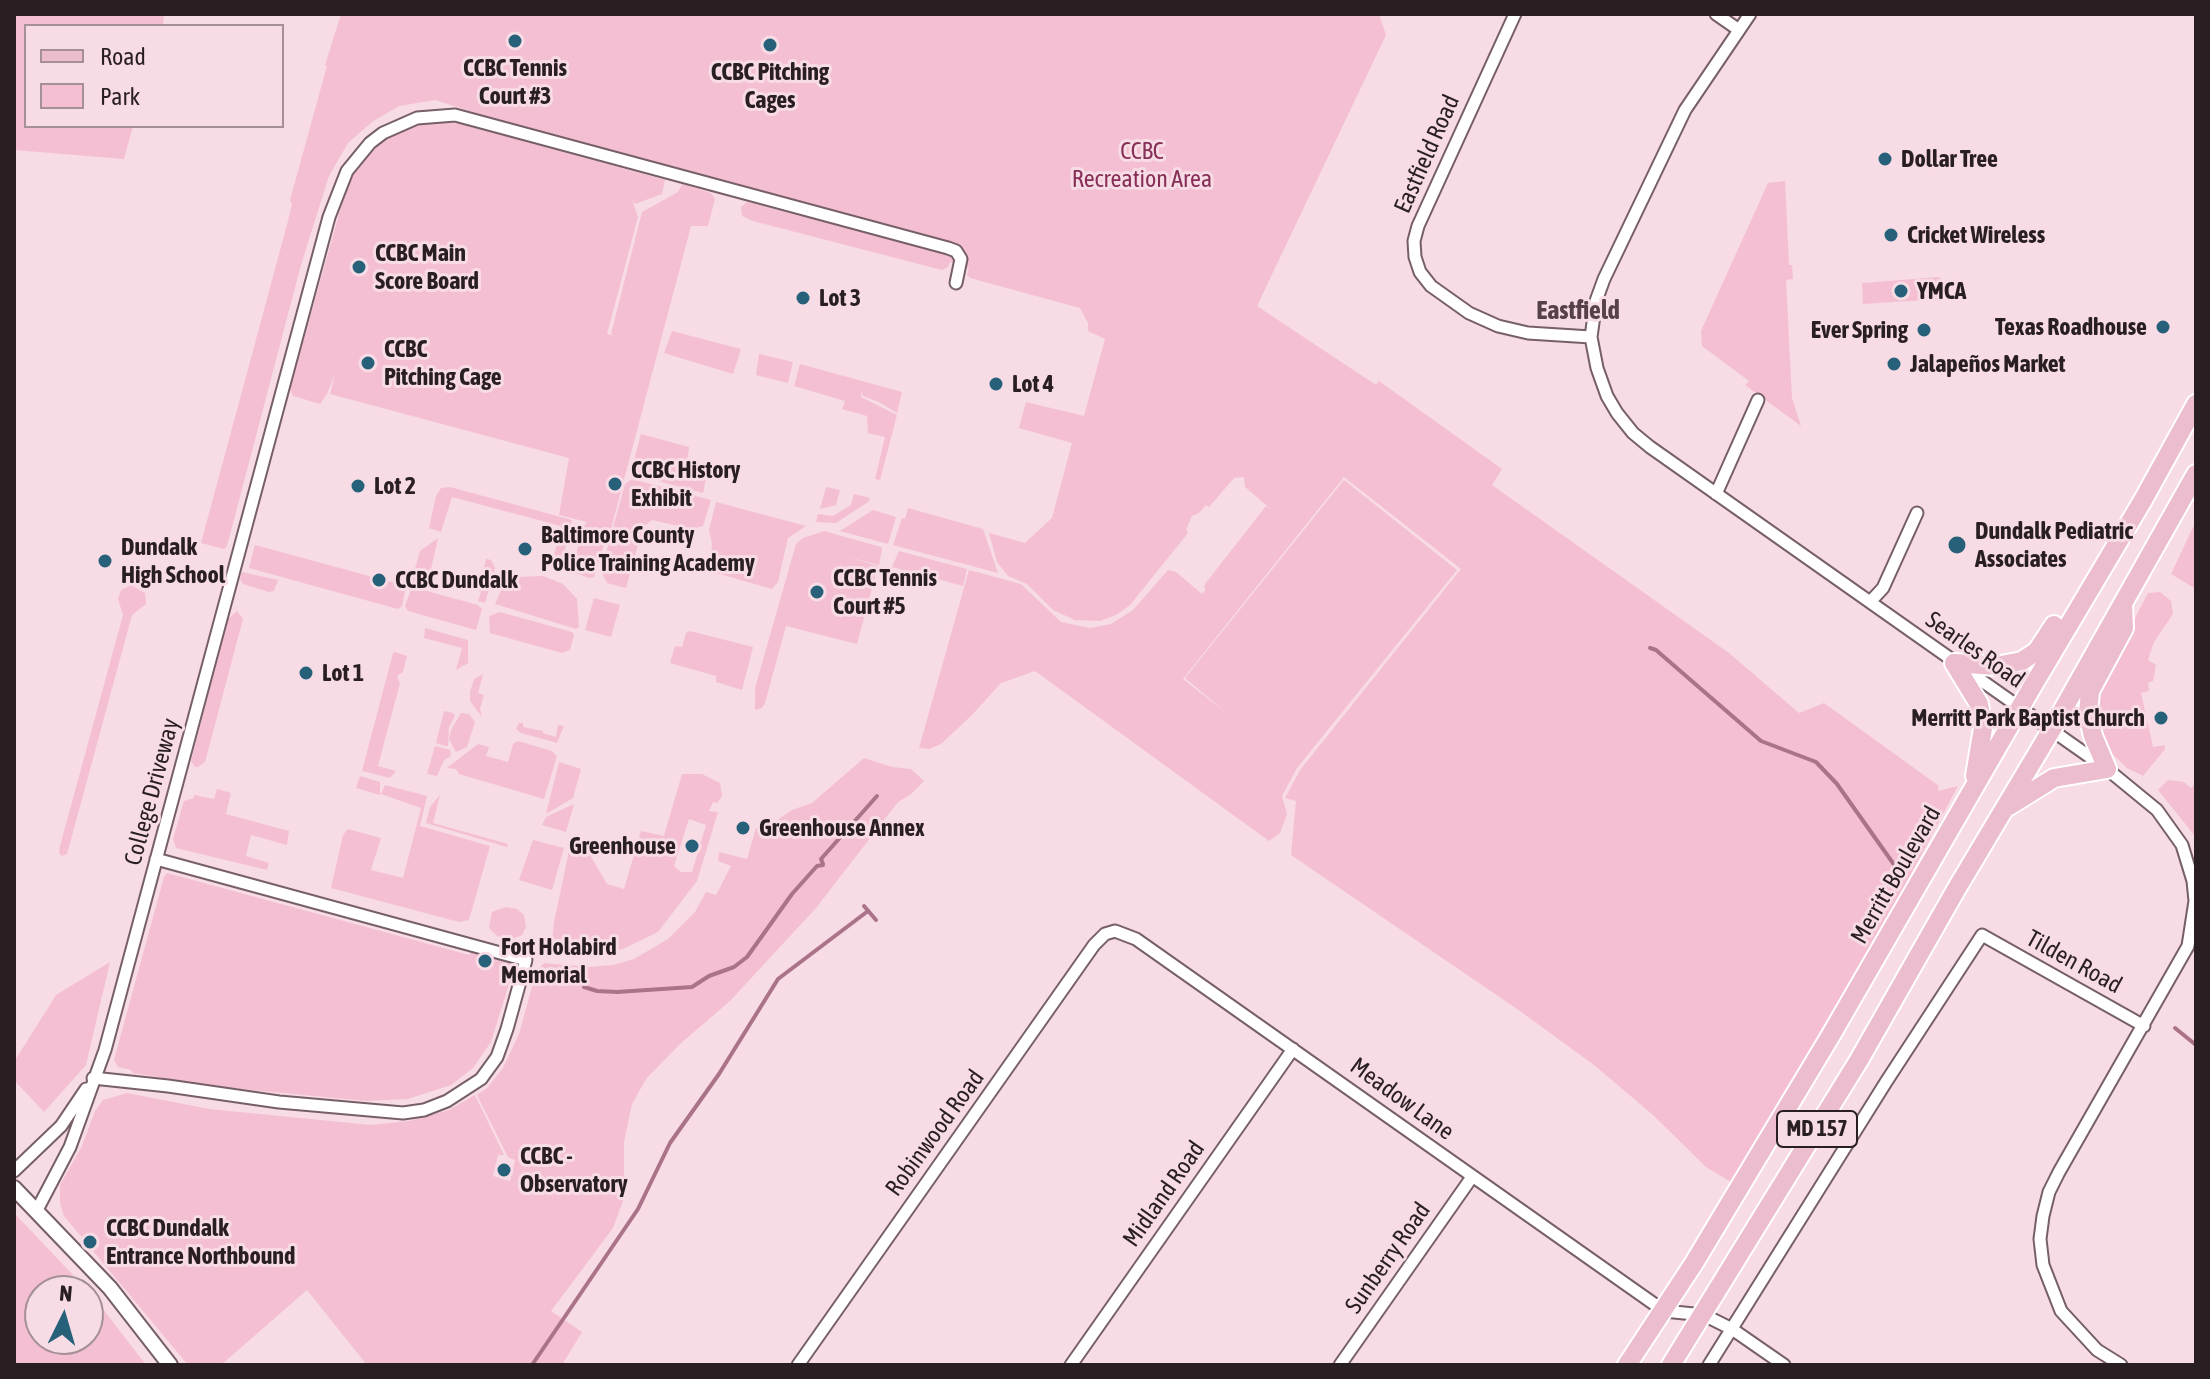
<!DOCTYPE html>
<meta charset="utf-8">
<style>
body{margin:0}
#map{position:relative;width:2210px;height:1379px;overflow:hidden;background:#f7dbe5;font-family:"Asap Condensed",sans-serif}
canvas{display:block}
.frame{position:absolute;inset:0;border:16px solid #291f22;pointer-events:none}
.legend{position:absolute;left:24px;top:24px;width:260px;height:104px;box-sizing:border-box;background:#f7dbe5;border:2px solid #a59097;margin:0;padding:10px 14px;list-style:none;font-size:24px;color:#291f22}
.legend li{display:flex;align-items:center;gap:16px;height:40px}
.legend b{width:40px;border:2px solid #a59097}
.north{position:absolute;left:24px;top:1275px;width:80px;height:80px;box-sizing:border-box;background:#f7dbe5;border:2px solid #a59097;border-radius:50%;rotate:5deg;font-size:22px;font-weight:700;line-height:32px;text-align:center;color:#291f22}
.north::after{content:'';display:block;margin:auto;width:28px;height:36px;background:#266079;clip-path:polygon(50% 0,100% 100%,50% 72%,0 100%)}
</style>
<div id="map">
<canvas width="2210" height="1379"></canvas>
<div class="frame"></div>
<ul class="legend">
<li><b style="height:10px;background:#ecbccf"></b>Road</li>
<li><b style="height:22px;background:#f4bfd2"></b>Park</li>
</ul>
<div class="north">N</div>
</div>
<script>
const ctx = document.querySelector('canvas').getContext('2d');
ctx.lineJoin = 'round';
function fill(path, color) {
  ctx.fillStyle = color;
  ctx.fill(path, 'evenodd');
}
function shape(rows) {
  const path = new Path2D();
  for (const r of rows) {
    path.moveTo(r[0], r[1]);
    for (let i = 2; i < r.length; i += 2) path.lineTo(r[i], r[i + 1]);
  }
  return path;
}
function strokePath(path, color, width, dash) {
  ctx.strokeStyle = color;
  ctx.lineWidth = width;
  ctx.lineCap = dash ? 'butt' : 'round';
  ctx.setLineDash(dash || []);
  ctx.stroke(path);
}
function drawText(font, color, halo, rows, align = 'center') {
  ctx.font = font + ' "Asap Condensed",sans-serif';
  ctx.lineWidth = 6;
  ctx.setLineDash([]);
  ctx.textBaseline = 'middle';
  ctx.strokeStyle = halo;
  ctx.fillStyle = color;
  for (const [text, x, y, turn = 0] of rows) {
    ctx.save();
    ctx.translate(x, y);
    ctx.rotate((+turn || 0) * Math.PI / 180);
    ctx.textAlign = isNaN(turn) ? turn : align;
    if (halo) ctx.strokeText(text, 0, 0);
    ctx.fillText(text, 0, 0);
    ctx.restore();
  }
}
fill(shape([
 [14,14,164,14,163,26,26,26,26,126,133,126,124,159,14,150],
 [341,14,1379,14,1386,35,1257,306,1376,385,1379,381,1502,469,1492,485,1729,653,1799,713,1824,703,1939,786,1938,791,1958,786,1892,910,1731,1182,1706,1167,1653,1115,1594,1065,1520,1011,1291,855,1296,801,1285,798,1300,770,1461,569,1344,477,1183,679,1229,715,1185,678,1344,480,1457,570,1297,768,1282,796,1287,814,1280,833,1269,841,1035,671,1001,683,972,715,941,744,929,749,919,748,969,570,1021,584,1061,622,1090,628,1111,624,1133,610,1168,570,1176,572,1202,594,1206,589,1204,588,1205,584,1266,506,1272,510,1245,487,1244,477,1234,478,1209,507,1206,505,1199,513,1192,516,1186,530,1188,533,1130,605,1116,615,1100,621,1075,620,1053,610,1027,584,1008,576,997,562,989,533,1025,543,1052,518,1072,443,1019,428,1026,402,1084,416,1105,339,1088,331,1088,323,1080,308,970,278,967,275,969,268,950,262,948,267,942,270,753,221,742,216,741,207,747,202,808,218,435,100,399,106,372,122,348,143,329,176,301,265,227,546,224,549,201,543,288,221,292,204,290,200,327,66,325,65],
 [442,122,462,124,665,180,662,194,635,204,632,200,638,217,607,334,614,336,611,334,642,212,678,192,682,184,711,193,715,199,708,226,691,226,611,529,606,528,608,531,594,577,589,578,573,572,572,568,584,526,587,522,559,515,569,458,330,394,335,374,327,394,320,404,293,396,290,389,348,182,362,160,386,139,413,125],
 [1785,181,1789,265,1792,265,1793,279,1786,280,1792,398,1801,426,1745,385,1749,381,1702,346,1701,331,1768,183],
 [1940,277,1941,299,1863,304,1862,283],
 [672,331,741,349,733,374,664,353],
 [759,354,793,362,788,383,756,375],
 [800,364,902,392,897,413,879,402,863,396,861,391,861,397,897,415,880,480,875,479,885,437,868,433,867,416,842,409,845,401,794,386],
 [641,434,689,447,687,464,708,469,703,493,632,474,631,471],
 [632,479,711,500,703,526,692,529,652,520,643,527,626,588,607,583,601,571,625,484],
 [450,487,572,520,562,562,557,569,551,568,561,526,452,497,441,532,429,528,436,496,441,488],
 [826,487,840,490,836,505,820,509],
 [854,494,870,498,868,502,836,523,816,522,818,514,833,516,851,505],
 [716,502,806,526,788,538,778,582,772,589,709,571,712,544,709,530],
 [908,508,983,529,998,573,893,545,902,518,905,519],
 [873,510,896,517,888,544,840,531],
 [2196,521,2196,589,2171,574],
 [824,531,881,547,882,549,879,565,848,557,878,566,857,644,786,626,765,703,762,708,755,710,755,688,796,544,803,538],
 [438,538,427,587,411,583,420,551],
 [255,545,406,586,402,606,398,609,249,568],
 [899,551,967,569,963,586,892,567],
 [486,559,491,560,495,568,485,603,478,601,481,592,478,590],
 [242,572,278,580,274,591,269,592,243,584,240,579],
 [543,576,563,584,577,599,579,627,576,629,495,604,503,586,517,577],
 [131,585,145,593,146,604,132,615,67,854,62,856,59,853,60,846,123,615,118,599,121,590],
 [412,587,478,605,482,609,476,630,408,611,405,606],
 [2160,592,2171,601,2173,614,2154,642,2148,660,2156,665,2153,681,2148,683,2149,691,2141,693,2153,747,2165,745,2165,749,2143,776,2127,768,2104,746,2093,718,2100,685,2148,593],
 [594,598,620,605,611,637,585,630],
 [237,611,243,619,205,762,198,767,195,767,191,761,228,619],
 [500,612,572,632,574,635,570,650,562,653,490,633,489,616],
 [425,628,468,640,468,663,456,670,462,648,424,638],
 [690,631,753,647,742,690,716,682,716,676,670,663,675,646,682,647,686,633],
 [395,652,407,656,403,672,397,676,400,683,378,766,396,771,390,778,362,771,393,653],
 [483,674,478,693,484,695,480,709,482,717,470,701,470,692,474,679],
 [444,711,453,713,455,716,449,727,448,746,445,746,436,743],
 [461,713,469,714,475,722,467,747,456,752,449,739,451,730],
 [519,723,523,723,523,727,543,731,543,733,556,737,558,725,564,726,557,743,521,733,516,729],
 [518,741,552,751,557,756,544,799,459,774,456,769,447,768,478,744,489,747,486,756,508,762,513,744],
 [435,746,450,750,451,756,444,760,437,776,427,774],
 [864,758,892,767,911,769,924,781,911,794,898,802,816,908,730,1001,680,1044,646,1079,632,1104,624,1142,624,1198,613,1228,551,1311,582,1332,562,1365,367,1365,307,1290,221,1365,188,1365,64,1216,60,1203,60,1185,82,1146,95,1111,103,1100,127,1093,209,1109,371,1125,409,1121,449,1110,475,1095,504,1155,498,1155,493,1176,510,1181,515,1160,508,1157,477,1095,487,1088,503,1068,519,1034,536,972,544,963,589,967,613,965,634,959,668,939,695,912,706,892,716,895,731,866,718,861,719,852,747,859,756,828,767,827,792,810,812,803],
 [559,762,581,769,573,798,546,814],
 [682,774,702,774,720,783,722,796,717,803,713,802,709,811,718,812,697,881,658,932,623,949,587,956,551,951,554,922,570,846,587,850,607,884,624,889,641,831,664,836],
 [689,819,706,825,692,872,681,872,674,866],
 [360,776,380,782,380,795,356,788],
 [2168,780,2184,782,2191,788,2196,782,2195,836,2158,790],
 [385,785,427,796,420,826,490,846,469,920,459,922,331,888,343,835,348,829,381,838,371,870,403,878,421,808,381,794],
 [217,789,231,793,226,814,289,831,287,845,251,835,246,856,269,863,267,870,176,848,173,839,184,801,194,798,194,795,214,799],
 [440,795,433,823,508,844,507,847,426,823,430,807],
 [574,804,566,832,542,825,546,817],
 [533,840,564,848,552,890,519,880],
 [167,873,469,955,472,950,508,961,514,968,491,1042,473,1068,451,1085,408,1099,366,1101,220,1087,133,1073,131,1070,118,1067,114,1060,164,877],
 [506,907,517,909,524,915,526,927,522,935,512,939,497,936,489,928,492,912],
 [110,962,86,1065,44,1112,14,1080,14,1062,56,995],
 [14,1213,93,1296,146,1365,14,1365],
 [40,1291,88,1291,88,1339,40,1339]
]), '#f4bfd2');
strokePath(shape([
 [1650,648,1656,650,1761,741,1816,762,1837,784,1895,866],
 [823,864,821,859,877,796],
 [864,906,876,920],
 [584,987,597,991,617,992,692,987,709,976,734,967,747,957,792,894,817,866,823,865],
 [2175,1028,2196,1045],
 [532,1365,638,1209,670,1143,719,1074,778,979,868,911]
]), '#ab7389', 4);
const minor = shape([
 [1515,14,1418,226,1414,241,1415,257,1420,272,1431,286,1469,313,1498,326,1528,333,1591,337],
 [1716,14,1739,30],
 [1750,14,1685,110,1604,279,1596,301,1591,337,1597,368,1607,396,1617,413,1633,433,1650,447,2107,769,2157,810,2182,845,2193,881,2195,901,2188,946,2059,1172,2049,1192,2043,1216,2040,1239,2043,1265,2061,1311,2097,1350,2121,1365],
 [1716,494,1758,400],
 [1870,602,1883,588,1917,513],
 [93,1078,168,1086,279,1102,403,1113,424,1110,447,1101,481,1079,497,1057,507,1029,526,960,156,859],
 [14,1171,61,1126,86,1089],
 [37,1210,70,1147,105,1050,329,217,347,171,370,143,383,133,417,118,455,115,948,248,956,251,961,259,956,283],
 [798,1365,1094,945,1105,934,1115,931,1136,939,1664,1311,1704,1315,1732,1329,1784,1365],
 [1071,1365,1293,1049],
 [1340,1365,1472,1177],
 [1709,1365,1886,1082,1982,935,2144,1026]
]);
const tertiary = shape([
 [14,1188,110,1288,170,1365]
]);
const primary = shape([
 [1954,663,1996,666,2022,661,2037,651,2054,625],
 [1954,663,1979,704,1983,728,1975,776],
 [2009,806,2054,778,2107,769,2093,736,2088,714,2090,691,2124,628,2123,605],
 [1627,1365,1694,1263,1831,1035,2032,687,2143,500,2196,404],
 [1671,1365,1859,1060,1957,888,2052,729,2196,474]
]);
strokePath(minor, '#775f68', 15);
strokePath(tertiary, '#775f68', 18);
strokePath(primary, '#fff', 22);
strokePath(minor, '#fff', 11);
strokePath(tertiary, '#fff', 14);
strokePath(primary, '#ecbccf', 18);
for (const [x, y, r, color] of [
 [515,41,8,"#266079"],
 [770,45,8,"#266079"],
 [1885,159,8,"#266079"],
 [1891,235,8,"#266079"],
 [359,267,8,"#266079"],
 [1901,291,8,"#266079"],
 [803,298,8,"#266079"],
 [2163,327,8,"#266079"],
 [1924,330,8,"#266079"],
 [368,363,8,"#266079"],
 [1894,364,8,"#266079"],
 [996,384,8,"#266079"],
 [615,484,8,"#266079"],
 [358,486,8,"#266079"],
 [1957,545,10,"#266079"],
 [525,549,8,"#266079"],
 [105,561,8,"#266079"],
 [379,580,8,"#266079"],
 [817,592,8,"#266079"],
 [306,673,8,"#266079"],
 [2161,718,8,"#266079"],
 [743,828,8,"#266079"],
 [692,846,8,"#266079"],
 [485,961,8,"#266079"],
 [504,1170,8,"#266079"],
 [90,1242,8,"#266079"]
]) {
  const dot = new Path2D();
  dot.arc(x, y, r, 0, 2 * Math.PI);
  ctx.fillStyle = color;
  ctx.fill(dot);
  strokePath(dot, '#f7dbe5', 3);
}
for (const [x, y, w] of [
 [1817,1129,80]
]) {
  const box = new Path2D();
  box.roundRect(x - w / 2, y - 18, w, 36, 6);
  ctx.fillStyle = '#f7dbe5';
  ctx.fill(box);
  strokePath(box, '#291f22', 2);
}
drawText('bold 22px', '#291f22', null, [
 ["MD 157",1817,1129]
]);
drawText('bold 24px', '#291f22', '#f7dbe5', [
 ["CCBC Tennis",515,68,"center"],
 ["Court #3",515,96,"center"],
 ["CCBC Pitching",770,72,"center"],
 ["Cages",770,100,"center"],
 ["Dollar Tree",1901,159],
 ["Cricket Wireless",1907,235],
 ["CCBC Main",375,253],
 ["Score Board",375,281],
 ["YMCA",1917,291],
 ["Lot 3",819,298],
 ["Texas Roadhouse",2147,327,"right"],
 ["Ever Spring",1908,330,"right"],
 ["CCBC",384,349],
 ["Pitching Cage",384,377],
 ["Jalapeños Market",1910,364],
 ["Lot 4",1012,384],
 ["CCBC History",631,470],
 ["Exhibit",631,498],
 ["Lot 2",374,486],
 ["Dundalk Pediatric",1975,531],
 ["Associates",1975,559],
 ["Baltimore County",541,535],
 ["Police Training Academy",541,563],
 ["Dundalk",121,547],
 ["High School",121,575],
 ["CCBC Tennis",833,578],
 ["Court #5",833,606],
 ["CCBC Dundalk",395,580],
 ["Lot 1",322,673],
 ["Merritt Park Baptist Church",2145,718,"right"],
 ["Greenhouse Annex",759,828],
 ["Greenhouse",676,846,"right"],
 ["Fort Holabird",501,947],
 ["Memorial",501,975],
 ["CCBC -",520,1156],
 ["Observatory",520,1184],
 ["CCBC Dundalk",106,1228],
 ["Entrance Northbound",106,1256]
], 'left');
drawText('24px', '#862e57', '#f7dbe5', [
 ["CCBC",1142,151],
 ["Recreation Area",1142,179]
]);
drawText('24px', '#291f22', '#f7dbe5', [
 ["Eastfield Road",1427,154,-66],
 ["Searles Road",1975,650,35],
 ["College Driveway",152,792,-75],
 ["Merritt Boulevard",1896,875,-60],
 ["Tilden Road",2074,962,29],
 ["Meadow Lane",1402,1099,36],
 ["Robinwood Road",935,1133,-54],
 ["Midland Road",1164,1194,-55],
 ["Sunberry Road",1388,1258,-55]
]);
drawText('bold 26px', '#574149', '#f7dbe5', [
 ["Eastfield",1578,311]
]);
</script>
